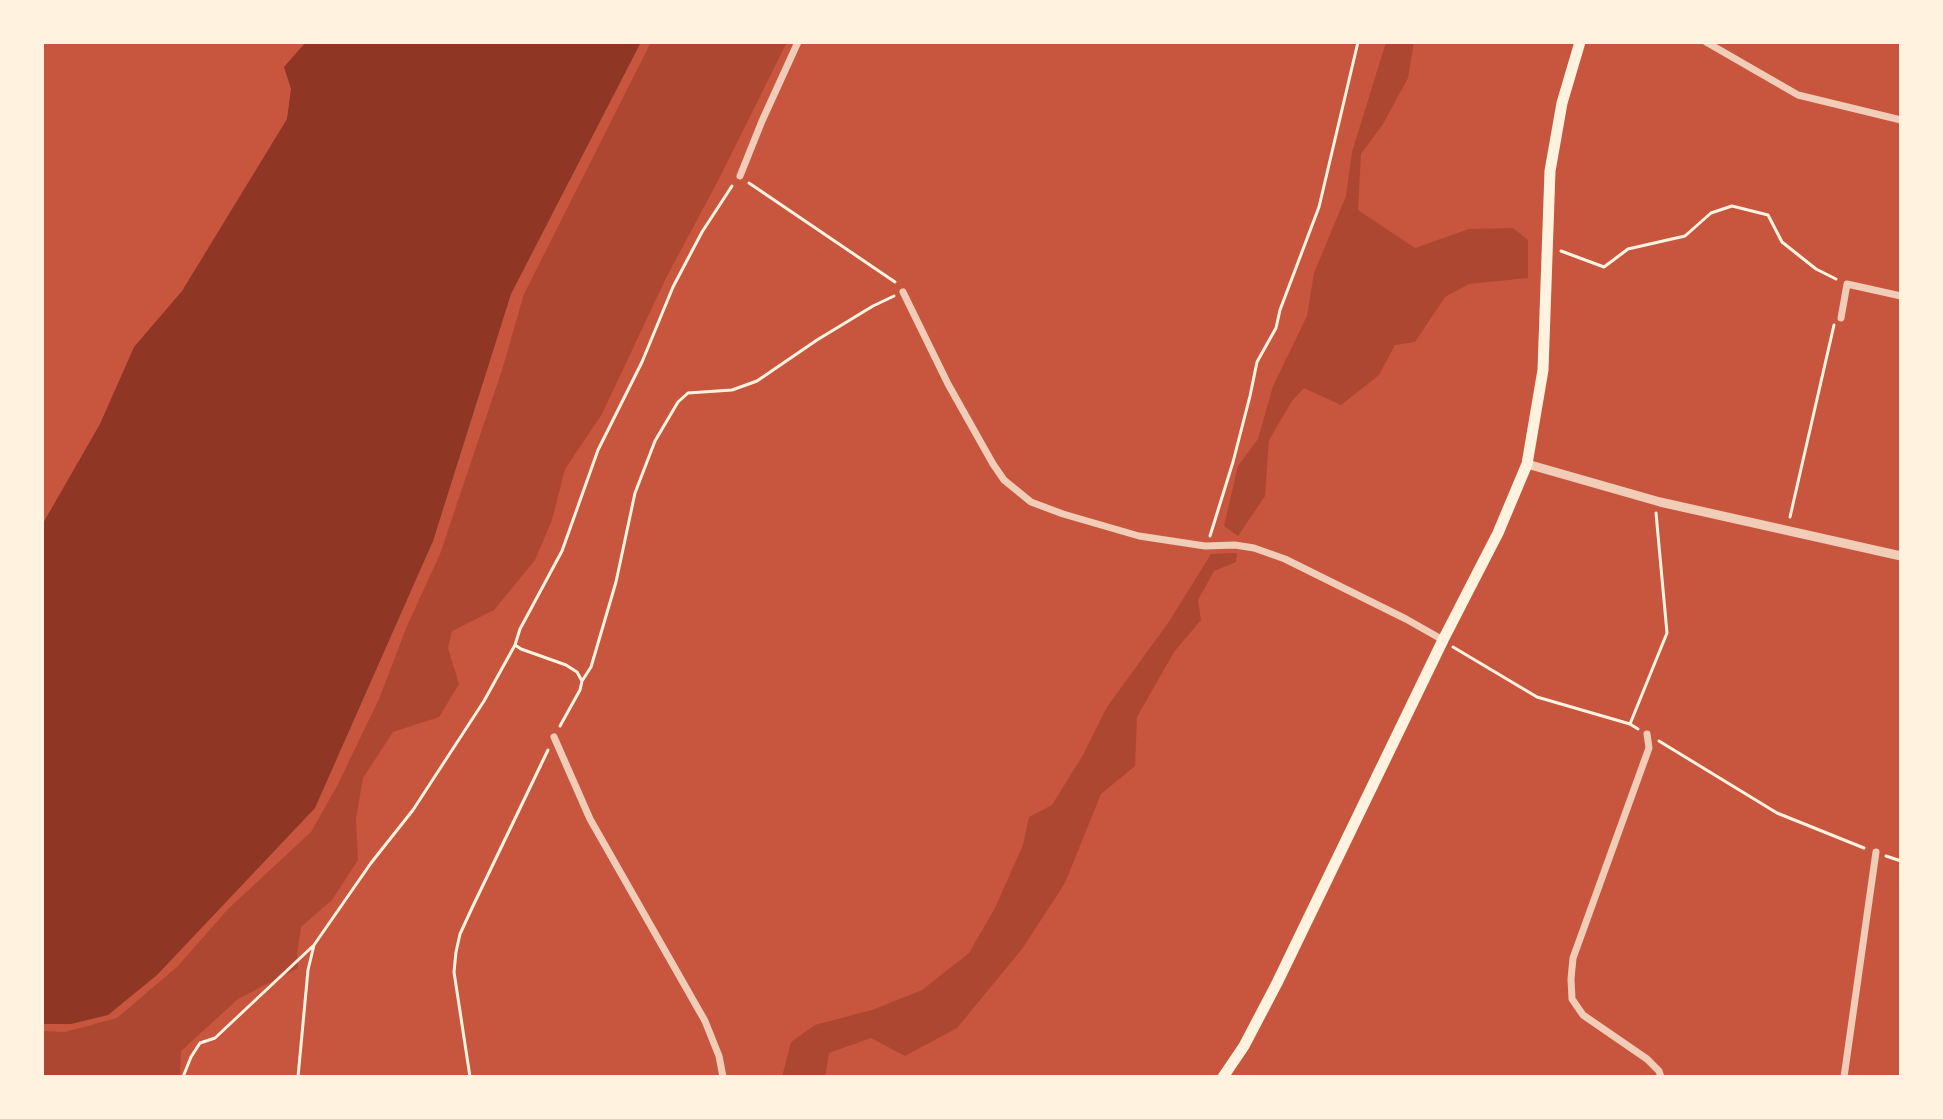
<!DOCTYPE html>
<style>
body{margin:0}
#map{position:relative;width:1943px;height:1119px;overflow:hidden;background:#c8553d;font-family:"IBM Plex Sans",sans-serif}
canvas{display:block}
.frame{position:absolute;inset:0;border:44px solid #fff3e0;pointer-events:none}
</style>
<div id="map">
<canvas width="1943" height="1119"></canvas>
<div class="frame"></div>
</div>
<script>
const ctx = document.querySelector('canvas').getContext('2d');
ctx.lineJoin = 'round';
function fill(path, color) {
  ctx.fillStyle = color;
  ctx.fill(path, 'evenodd');
}
function shape(rows) {
  const path = new Path2D();
  for (const r of rows) {
    path.moveTo(r[0], r[1]);
    for (let i = 2; i < r.length; i += 2) path.lineTo(r[i], r[i + 1]);
  }
  return path;
}
function strokePath(path, color, width, dash) {
  ctx.strokeStyle = color;
  ctx.lineWidth = width;
  ctx.lineCap = dash ? 'butt' : 'round';
  ctx.setLineDash(dash || []);
  ctx.stroke(path);
}
fill(shape([
 [651,42,787,42,720,177,666,278,602,414,565,469,552,520,535,560,494,610,452,631,448,648,459,684,439,717,393,732,363,778,356,819,358,860,332,900,301,927,297,955,298,968,238,999,181,1051,180,1077,42,1077,42,1031,65,1032,117,1018,178,966,228,909,311,832,337,786,379,699,407,626,440,554,502,370,524,294],
 [1386,42,1414,42,1408,78,1383,124,1361,154,1358,210,1415,248,1469,229,1513,228,1528,240,1528,278,1469,284,1445,297,1415,342,1395,345,1379,375,1341,405,1304,388,1292,401,1269,440,1265,496,1238,536,1224,526,1238,466,1258,439,1273,386,1307,316,1314,273,1346,196,1352,152],
 [1237,553,1236,562,1214,571,1198,600,1201,620,1174,652,1137,717,1135,766,1101,794,1065,883,1022,949,957,1028,905,1056,871,1038,829,1053,825,1077,782,1077,791,1042,815,1025,872,1010,922,990,969,953,995,908,1023,845,1029,817,1052,805,1083,755,1107,707,1168,623,1211,554]
]), '#ae4732');
fill(shape([
 [306,42,641,42,511,294,433,541,315,808,157,975,108,1015,71,1024,42,1024,42,525,100,424,134,347,182,291,287,119,291,89,284,67]
]), '#8f3625');
strokePath(shape([
 [749,183,895,282],
 [1561,251,1604,267,1628,249,1685,236,1711,213,1732,206,1768,215,1782,242,1816,269,1836,279],
 [1790,517,1834,325],
 [1210,536,1233,462,1250,396,1257,362,1276,328,1280,310,1319,207,1358,42],
 [515,645,521,649,566,665,577,672,582,681,580,690,560,726],
 [1453,647,1537,697,1630,724,1638,729],
 [582,681,591,667,616,582,635,493,655,441,678,402,688,393,732,390,757,381,817,340,873,306,894,296],
 [1630,724,1667,633,1656,513],
 [1659,741,1777,813,1864,848],
 [1886,856,1901,861],
 [183,1077,191,1057,200,1043,215,1038,313,946],
 [298,1077,308,970,314,945,371,863,413,810,484,701,515,645,520,629,562,551,598,450,642,362,673,287,702,232,732,186],
 [470,1077,454,972,456,952,460,934,472,908,548,750]
]), '#fff3e0', 3);
strokePath(shape([
 [1706,42,1798,95,1901,120],
 [740,176,762,121,798,42],
 [903,292,948,384,993,464,1004,480,1031,502,1063,514,1139,536,1205,546,1235,545,1254,548,1285,559,1406,619,1443,640],
 [1841,318,1847,284,1901,296],
 [1647,734,1649,748,1573,958,1571,979,1572,999,1583,1015,1647,1059,1659,1071,1661,1077],
 [554,737,590,819,705,1021,719,1056,723,1077],
 [1844,1077,1876,852]
]), '#f1ccb7', 7);
strokePath(shape([
 [1527,464,1660,502,1901,556]
]), '#f1ccb7', 9);
strokePath(shape([
 [1223,1077,1244,1046,1277,983,1443,640,1498,533,1527,464,1543,370,1550,171,1562,103,1580,42]
]), '#fff3e0', 11);
</script>
